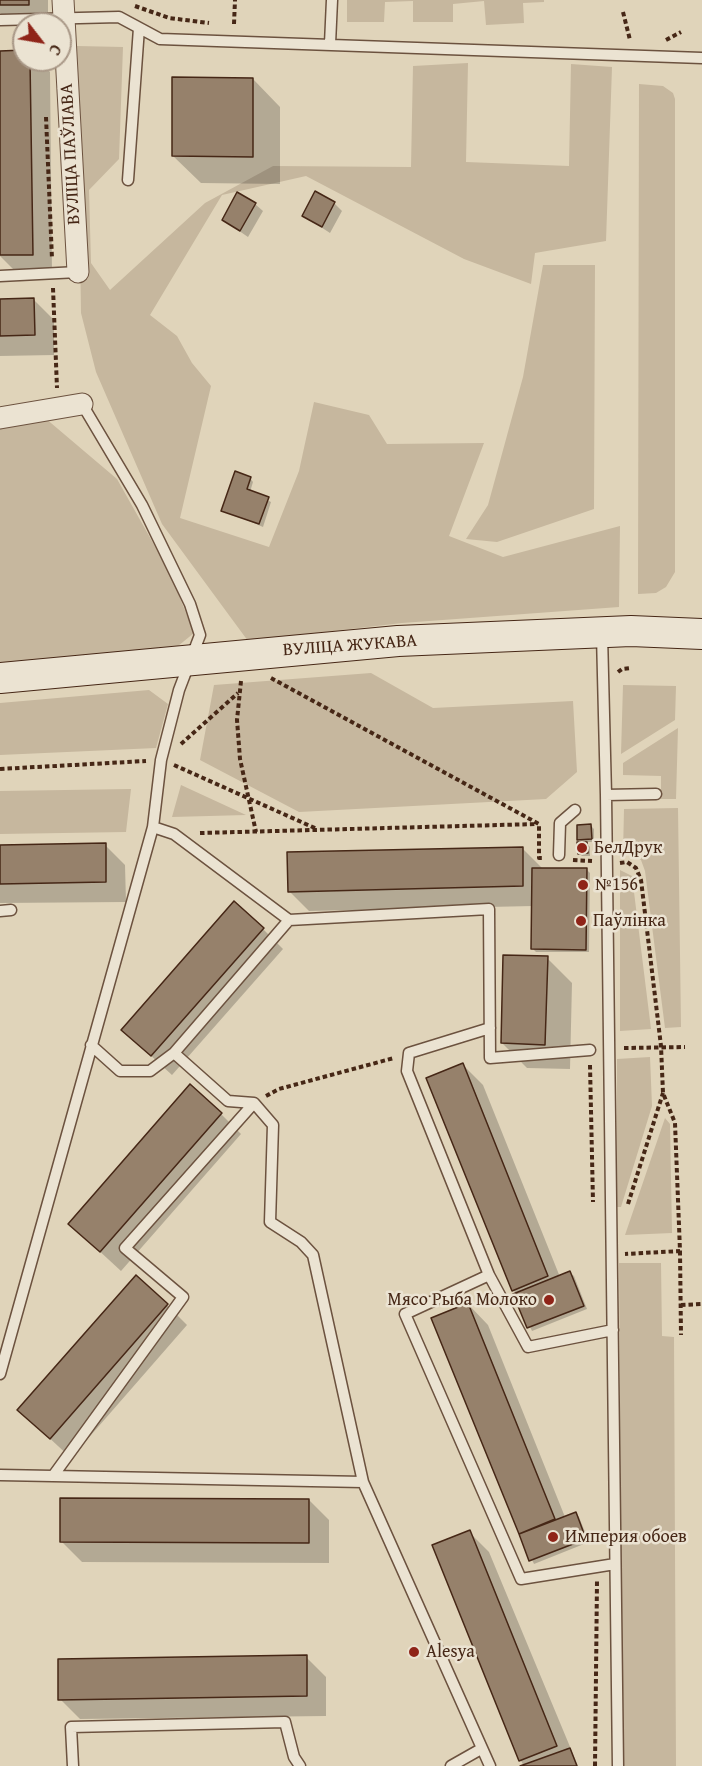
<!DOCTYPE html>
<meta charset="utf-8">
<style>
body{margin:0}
#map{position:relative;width:702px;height:1766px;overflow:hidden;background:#e0d4ba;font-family:"Gentium Book Plus",serif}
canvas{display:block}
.north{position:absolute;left:12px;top:12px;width:60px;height:60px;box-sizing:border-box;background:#ebe3d2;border:2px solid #a99887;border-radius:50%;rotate:121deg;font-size:16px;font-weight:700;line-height:24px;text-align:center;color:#462716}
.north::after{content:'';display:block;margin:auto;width:21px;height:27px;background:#8f2418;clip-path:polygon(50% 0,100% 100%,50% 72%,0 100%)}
</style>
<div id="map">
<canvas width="702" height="1766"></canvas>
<div class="north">С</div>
</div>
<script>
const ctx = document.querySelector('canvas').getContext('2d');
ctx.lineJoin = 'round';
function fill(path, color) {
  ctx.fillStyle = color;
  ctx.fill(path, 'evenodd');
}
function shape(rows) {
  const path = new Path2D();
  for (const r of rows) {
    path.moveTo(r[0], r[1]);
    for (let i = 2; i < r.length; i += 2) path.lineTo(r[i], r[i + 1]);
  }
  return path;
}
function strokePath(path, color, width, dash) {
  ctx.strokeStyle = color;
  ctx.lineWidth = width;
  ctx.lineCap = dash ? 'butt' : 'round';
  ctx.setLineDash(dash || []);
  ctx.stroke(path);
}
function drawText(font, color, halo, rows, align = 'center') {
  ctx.font = font + ' "Gentium Book Plus",serif';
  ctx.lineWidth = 5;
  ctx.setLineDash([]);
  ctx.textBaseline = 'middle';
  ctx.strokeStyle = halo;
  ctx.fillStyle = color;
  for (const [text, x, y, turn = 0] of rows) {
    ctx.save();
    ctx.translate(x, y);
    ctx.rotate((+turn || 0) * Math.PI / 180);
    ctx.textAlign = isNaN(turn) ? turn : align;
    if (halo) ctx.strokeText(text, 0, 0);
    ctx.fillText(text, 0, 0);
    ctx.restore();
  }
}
fill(shape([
 [347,0,544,0,544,2,523,3,524,23,486,25,484,1,453,4,453,22,413,22,413,1,385,2,384,22,347,22],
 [77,46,123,47,119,159,89,190,91,263,110,290,205,203,273,166,411,167,413,66,468,63,466,162,569,166,571,64,612,67,606,241,535,253,531,284,464,259,306,176,222,195,150,315,177,336,192,363,211,386,180,518,269,547,299,471,314,402,369,415,387,444,484,443,449,536,503,557,620,526,619,607,402,623,248,641,162,524,96,372,81,313],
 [639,84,663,86,673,93,675,99,675,572,666,587,656,593,638,594],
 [543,265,595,265,594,509,497,542,466,539,488,505,523,377],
 [38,412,117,479,170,573,194,633,178,646,0,667,0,418],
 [371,673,433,708,573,701,577,772,546,799,299,812,200,760,214,685],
 [623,685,676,686,675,720,621,754],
 [149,690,168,704,156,748,0,755,0,703],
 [678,728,676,799,661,799,661,776,623,775,623,763],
 [181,785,246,815,172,817],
 [131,789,126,832,0,834,0,791],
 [678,808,681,1027,665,1028,645,871,641,860,632,854,623,854,624,809],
 [620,870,632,876,651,1029,620,1031],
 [650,1057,652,1106,621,1207,617,1207,617,1059],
 [665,1118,670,1124,672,1233,625,1235],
 [619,1263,661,1263,662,1336,674,1337,676,1766,622,1766]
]), '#c6b79e');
fill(shape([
 [0,0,48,0,48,24,12,25,0,13],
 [0,52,24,52,24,60,38,60,50,72,52,274,19,275,0,256],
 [253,79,280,107,280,184,201,183,173,156],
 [334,203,342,211,330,233,304,216],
 [255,204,263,211,248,237,223,220],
 [0,300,34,300,54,320,54,355,0,356],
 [250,478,253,482,250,492,271,502,263,527,223,510],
 [591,826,594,829,594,842,586,842,590,847,590,856,582,856,579,853,583,843,579,839],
 [105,845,125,865,126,902,0,903,0,846],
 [522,848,542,868,587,870,590,873,589,952,536,952,532,948,533,906,309,911,289,891],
 [263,929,283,949,172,1075,123,1030],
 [547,958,572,983,570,1069,527,1068,502,1043],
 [463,1065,483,1085,560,1277,570,1273,574,1276,587,1309,532,1331,515,1295,517,1294,513,1290],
 [221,1114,241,1134,121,1271,70,1224],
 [468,1304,488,1325,565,1517,576,1513,579,1517,589,1542,534,1564,520,1533],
 [167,1305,187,1325,71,1458,19,1410],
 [309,1500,329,1520,329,1563,82,1562,62,1542],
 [469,1532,489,1552,578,1766,524,1766,521,1761,434,1546],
 [306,1657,326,1677,326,1716,80,1719,60,1699]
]), '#0003');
const building = shape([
 [0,0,29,0,29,5,0,5,0,0],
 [24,50,24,60,30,60,33,255,0,255,0,51,24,50],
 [172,77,253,78,253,157,172,156,172,77],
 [315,191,335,202,322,227,302,216,315,191],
 [237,192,256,203,240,231,222,220,237,192],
 [34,298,35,335,0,336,0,299,34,298],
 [235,471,251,477,247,489,269,497,259,524,221,511,235,471],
 [591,824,592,839,577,840,577,825,591,824],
 [577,842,587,842,588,853,578,854,577,842],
 [106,843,106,882,0,884,0,845,106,843],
 [523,847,523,886,288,892,287,852,523,847],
 [532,868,587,868,586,950,531,949,532,868],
 [234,901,264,928,151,1056,121,1030,234,901],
 [503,955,548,956,545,1045,501,1043,503,955],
 [463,1063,548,1276,512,1291,426,1078,463,1063],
 [190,1084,222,1113,100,1252,68,1224,190,1084],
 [570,1271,584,1306,527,1328,513,1294,570,1271],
 [136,1275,168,1304,50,1439,17,1410,136,1275],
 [468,1303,555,1519,519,1534,431,1318,468,1303],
 [60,1498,309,1499,309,1543,60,1542,60,1498],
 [576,1512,586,1539,529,1561,519,1534,576,1512],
 [470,1530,557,1746,519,1761,432,1545,470,1530],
 [307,1655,307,1696,58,1700,58,1659,307,1655],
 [570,1748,577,1766,520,1766,570,1748]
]);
fill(building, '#96816b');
strokePath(building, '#462716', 1.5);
const lane = shape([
 [0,20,119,17,160,39,702,58],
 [330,44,332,0],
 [128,180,139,28],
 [0,276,78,272],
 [602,635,606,795,618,1766],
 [606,795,656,794],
 [153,827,174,834,289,920,489,909,490,1058,590,1050],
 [559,855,560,823,575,810],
 [0,911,11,910],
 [490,1028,409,1053,407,1071,489,1275,405,1314,521,1579,615,1564],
 [91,1045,120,1071,150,1071,174,1053,289,920],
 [489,1275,528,1347,613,1330],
 [0,1374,153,827,161,760,179,690,200,635,190,604,142,505,82,404],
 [0,1475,53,1476,183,1297,125,1248,254,1103,228,1101,174,1053],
 [53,1476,363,1482,313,1255,301,1242,270,1222,273,1125,254,1103],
 [363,1482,490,1766],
 [73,1766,71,1727,285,1722,294,1757,300,1766],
 [451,1766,481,1749]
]);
const street = shape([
 [63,0,78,272],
 [0,418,82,404]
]);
const secondary = shape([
 [0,678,398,641,631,631,702,634]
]);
strokePath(lane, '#6c523f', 13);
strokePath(street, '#6c523f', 23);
strokePath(secondary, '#462716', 32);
strokePath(shape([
 [135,6,169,18,209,23],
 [623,12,630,40],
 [234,24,235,0],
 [666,40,681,32],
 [46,117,52,259],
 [53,288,57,388],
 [618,672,622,669,631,668],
 [271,678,539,824,539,858,544,858],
 [241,681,237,720,240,759,256,832],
 [181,744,238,693],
 [174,765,317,829],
 [0,769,146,761],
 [200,833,537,824],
 [573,860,592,861],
 [620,863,627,862,636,868,641,880,661,1046,663,1093,675,1123,680,1251,625,1254],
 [624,1048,685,1047],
 [590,1065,593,1202],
 [266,1096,279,1089,394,1058],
 [628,1204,663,1093],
 [680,1251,681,1335],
 [681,1305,702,1304],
 [595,1766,597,1581]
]), '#462716', 4, [4.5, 3]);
strokePath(lane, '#ebe3d2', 10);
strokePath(street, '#ebe3d2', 21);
strokePath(secondary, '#ebe3d2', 30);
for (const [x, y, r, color] of [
 [582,848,6,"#8f2418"],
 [583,885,6,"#8f2418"],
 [581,921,6,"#8f2418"],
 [549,1300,6,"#8f2418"],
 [553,1537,6,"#8f2418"],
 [414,1652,6,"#8f2418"]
]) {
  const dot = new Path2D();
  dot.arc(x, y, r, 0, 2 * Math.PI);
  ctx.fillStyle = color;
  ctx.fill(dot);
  strokePath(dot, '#ebe3d2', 2);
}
drawText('18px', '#462716', '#ebe3d2', [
 ["ВУЛІЦА ПАЎЛАВА",71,154,-93],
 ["ВУЛІЦА ЖУКАВА",350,646,-4]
]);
drawText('18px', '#462716', '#ebe3d2', [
 ["БелДрук",594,848],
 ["№156",595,885],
 ["Паўлінка",593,921],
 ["Мясо Рыба Молоко",537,1300,"right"],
 ["Империя обоев",565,1537],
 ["Alesya",426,1652]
], 'left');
</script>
